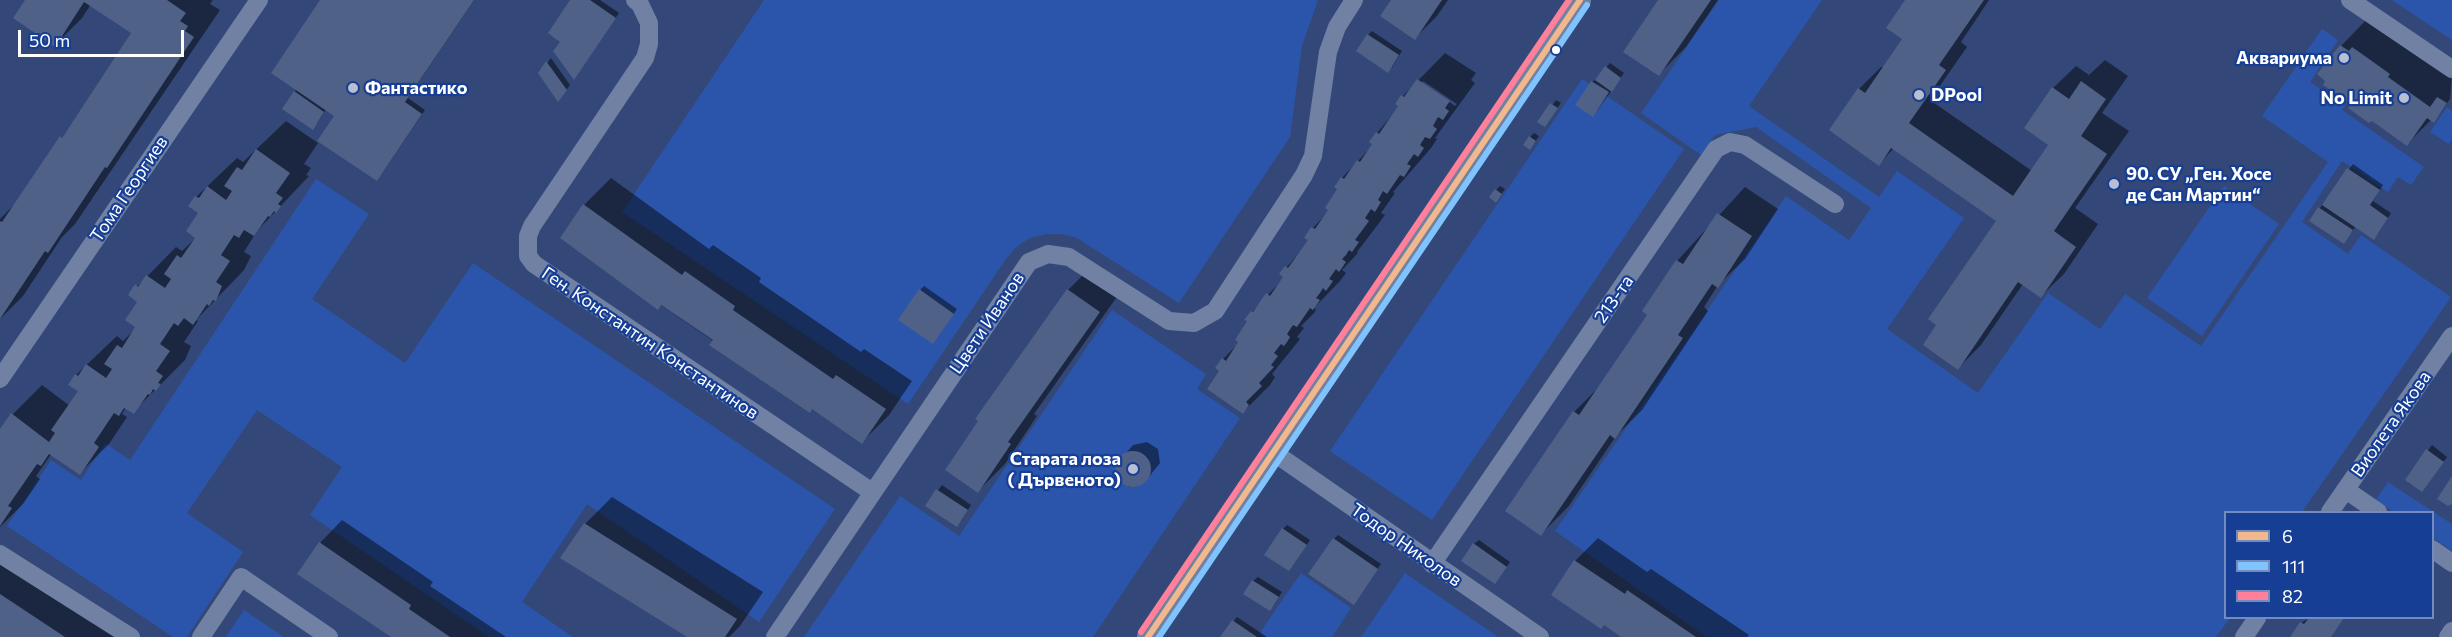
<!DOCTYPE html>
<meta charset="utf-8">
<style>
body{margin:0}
#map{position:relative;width:2452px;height:637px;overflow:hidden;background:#334878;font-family:Commissioner,sans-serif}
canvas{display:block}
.legend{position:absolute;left:2224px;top:511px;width:210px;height:108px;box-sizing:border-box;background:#163e95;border:2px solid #738bbf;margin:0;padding:8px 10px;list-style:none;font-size:18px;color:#fff}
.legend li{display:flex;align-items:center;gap:12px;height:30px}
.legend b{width:30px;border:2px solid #738bbf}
.scale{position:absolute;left:18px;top:30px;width:166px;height:27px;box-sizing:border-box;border:3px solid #fff;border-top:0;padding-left:8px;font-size:18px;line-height:21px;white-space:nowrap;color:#fff;-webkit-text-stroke:4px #163e95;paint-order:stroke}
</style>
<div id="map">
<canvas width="2452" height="637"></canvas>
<ul class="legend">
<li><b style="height:8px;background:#f1b78d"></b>6</li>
<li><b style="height:8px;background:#80c4ff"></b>111</li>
<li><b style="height:8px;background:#ff8098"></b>82</li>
</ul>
<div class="scale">50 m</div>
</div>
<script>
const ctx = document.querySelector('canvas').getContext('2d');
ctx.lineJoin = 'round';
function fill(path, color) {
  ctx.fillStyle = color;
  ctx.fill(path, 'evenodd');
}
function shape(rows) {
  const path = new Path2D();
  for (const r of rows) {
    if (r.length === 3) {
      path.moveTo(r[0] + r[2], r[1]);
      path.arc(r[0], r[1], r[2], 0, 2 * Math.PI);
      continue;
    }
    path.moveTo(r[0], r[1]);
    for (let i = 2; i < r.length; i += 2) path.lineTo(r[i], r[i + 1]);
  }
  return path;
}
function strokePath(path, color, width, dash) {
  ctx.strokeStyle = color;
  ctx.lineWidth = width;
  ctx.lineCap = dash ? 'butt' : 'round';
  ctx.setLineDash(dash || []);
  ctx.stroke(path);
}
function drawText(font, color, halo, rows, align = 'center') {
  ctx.font = font + ' Commissioner,sans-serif';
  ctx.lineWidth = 4.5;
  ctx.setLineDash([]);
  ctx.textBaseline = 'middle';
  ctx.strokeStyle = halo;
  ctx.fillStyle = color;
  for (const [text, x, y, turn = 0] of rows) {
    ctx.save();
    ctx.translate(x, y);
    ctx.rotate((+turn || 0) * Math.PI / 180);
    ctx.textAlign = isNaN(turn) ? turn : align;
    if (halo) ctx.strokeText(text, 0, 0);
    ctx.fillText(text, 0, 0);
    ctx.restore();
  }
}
fill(shape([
 [764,0,1318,0,1302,46,1290,137,1179,303,1077,238,1062,234,1046,234,1030,238,1016,247,1006,259,908,404,622,212],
 [1719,0,1822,0,1749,106,1879,197,1897,171,1964,218,1887,329,1978,393,2048,293,2100,329,2125,294,2201,346,2328,162,2262,116,2322,29,2338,40,2310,82,2345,106,2342,110,2424,167,2411,185,2398,177,2388,192,2342,161,2302,222,2348,254,2361,235,2451,297,2302,512,2226,512,2226,618,2230,618,2216,637,1706,637,1555,531,1786,196,1849,240,1871,208,1756,127,1715,135,1701,155,1641,113],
 [2392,0,2452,0,2452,40],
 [1582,79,1684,149,1432,520,1330,451],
 [2447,107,2452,111,2452,139,2449,144,2430,132],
 [316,179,369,214,312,299,405,363,473,263,835,509,759,622,587,504,522,602,573,637,489,637,310,515,342,467,257,410,187,513,243,552,187,637,173,637,7,526,51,460,81,480,105,443,130,460],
 [2224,186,2279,224,2202,336,2147,298],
 [1112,310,1206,374,1197,389,1240,418,1093,637,804,637,900,496,959,536],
 [2388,482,2452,524,2452,551,2433,538,2432,512,2394,512,2375,501],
 [1301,573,1351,608,1332,637,1264,637,1259,634],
 [1405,573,1498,637,1361,637],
 [244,610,284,637,226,637]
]), '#2b55ab');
fill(shape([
 [27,0,213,0,210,4,220,10,75,224,62,237,23,296,0,319,0,219,20,199,134,33,91,4,82,18,55,45],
 [322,0,474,0,408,98,425,110,381,175,336,116,326,109,317,124,295,92],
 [572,0,600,0,619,13,578,73,562,41],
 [1393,0,1448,0,1437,16,1415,38],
 [1660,0,1718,0,1686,47,1659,74],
 [1907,0,1989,0,1961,42,1967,47,1930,100,2032,171,2050,144,2053,88,2076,66,2089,75,2105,60,2128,76,2102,113,2129,131,2075,208,2098,224,2064,274,2041,296,2023,284,1981,345,1958,368,1998,220,1894,148,1879,164,1859,89,1881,67,1884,68,1904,39],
 [2370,16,2452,73,2450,99,2438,117,2432,119,2407,144,2353,104,2319,74,2341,46],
 [1372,31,1402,51,1392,67,1368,35],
 [1445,53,1476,73,1471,80,1475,83,1435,138,1437,139,1431,148,1393,192,1395,193,1381,213,1385,215,1357,252,1358,253,1342,270,1346,273,1340,281,1314,308,1316,309,1314,313,1301,326,1304,328,1297,337,1300,339,1272,374,1275,377,1270,385,1243,412,1223,359,1240,342,1252,312,1285,277,1281,274,1310,240,1313,228,1328,212,1342,178,1373,145,1377,133,1400,106,1397,104,1403,96],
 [1423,81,1457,104,1455,106,1421,83],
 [551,58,570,85,562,96,540,73],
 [1610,63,1624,73,1597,111,1577,104,1592,82,1598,78],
 [1556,100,1561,103,1545,125,1540,122],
 [286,121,318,143,304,164,311,168,306,175,309,176,257,231,244,252,251,256,244,270,196,320,198,321,184,342,191,346,185,360,133,412,126,407,122,414,127,417,109,444,80,473,52,453,36,476,40,479,23,504,0,527,0,432,13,414,42,385,70,406,80,391,76,375,117,336,123,341,137,327,140,301,130,294,176,247,182,251,197,237,200,213,196,197,237,158,243,162],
 [1534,133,1539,136,1534,144,1530,137],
 [2353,164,2383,185,2373,201,2391,213,2378,234,2356,226,2344,242,2311,220],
 [611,178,709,249,713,245,761,278,759,282,861,352,864,349,912,381,889,415,862,442,562,238,584,205],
 [1500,186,1505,189,1500,196,1496,190],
 [1745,187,1778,209,1745,259,1718,285,1704,307,1708,311,1642,410,1616,436,1568,507,1541,534,1574,412,1599,387,1649,314,1644,311,1677,261],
 [1095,263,1126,284,1034,414,1037,416,1005,464,978,491,981,421,978,419,1068,290],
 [924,286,957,309,937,338,920,290],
 [1147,442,1158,449,1160,463,1144,483,1129,487,1119,480,1116,465,1133,445],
 [2432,445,2447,457,2426,486,2407,479],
 [942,485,971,505,961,521,927,505],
 [612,497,763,592,740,626,729,637,688,637,562,558,585,524],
 [342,520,433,582,430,586,506,637,392,637,320,543],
 [1287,525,1310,540,1293,565,1283,529],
 [1338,535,1381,564,1354,603,1334,539],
 [1598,538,1647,572,1651,569,1749,635,1747,637,1624,637,1553,595,1575,561],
 [1479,540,1510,562,1499,578,1474,544],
 [0,552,137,637,0,637],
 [1258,577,1282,592,1274,605,1253,581],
 [1237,617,1267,637,1222,637],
 [2310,618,2344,618,2330,637,2291,637,2301,623]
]), '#0007');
fill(shape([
 [25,0,167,0,186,13,180,21,188,26,185,31,194,37,107,168,105,167,48,253,45,251,0,319,0,221,2,222,60,136,62,138,131,33,84,2,55,47,13,18],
 [320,0,474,0,405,102,422,114,377,181,317,141,334,116,271,73],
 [570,0,590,0,616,18,574,80,553,51,560,42,548,33],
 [1391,0,1442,0,1415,40,1380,16],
 [1658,0,1711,0,1659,76,1623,52],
 [1905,0,1984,0,1939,65,1946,70,1909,123,2013,196,2048,145,2024,128,2052,87,2069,99,2081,81,2106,99,2081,136,2107,154,2054,231,2076,247,2041,298,2018,282,1958,370,1923,345,1936,325,1928,319,1996,221,1891,148,1879,166,1829,130,1858,88,1865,93,1902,39,1886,28],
 [1367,34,1399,55,1388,73,1356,51],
 [2340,45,2349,51,2352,47,2362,54,2390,74,2388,77,2430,107,2437,97,2447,103,2434,123,2427,118,2407,146,2372,121,2369,123,2348,108,2351,104,2323,85,2325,81,2317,74],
 [546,61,567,90,558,102,538,73],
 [1605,66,1621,78,1612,92,1595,80],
 [1417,79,1450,101,1445,108,1449,111,1443,120,1438,117,1433,126,1437,129,1430,139,1425,137,1420,145,1424,148,1418,157,1414,154,1407,164,1411,166,1404,177,1400,175,1387,194,1383,191,1378,200,1381,202,1375,212,1371,209,1365,218,1369,221,1355,240,1359,242,1352,252,1349,250,1346,255,1342,259,1346,262,1339,272,1336,269,1329,279,1333,281,1326,291,1323,288,1320,293,1316,298,1320,300,1313,310,1310,308,1297,327,1293,325,1287,334,1290,337,1287,342,1284,346,1281,344,1274,353,1278,356,1271,365,1274,367,1259,383,1262,386,1246,402,1249,405,1243,414,1207,389,1219,371,1215,368,1222,358,1226,361,1238,342,1235,340,1247,321,1244,320,1251,311,1253,312,1266,293,1270,296,1283,277,1279,274,1285,266,1288,268,1308,240,1304,238,1311,227,1315,229,1328,210,1325,208,1337,189,1334,187,1341,177,1344,179,1357,160,1360,162,1372,144,1369,142,1376,132,1379,134,1398,106,1395,104,1401,95,1404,97],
 [1591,81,1609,92,1593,117,1575,105],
 [294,91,324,112,313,130,282,109],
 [1550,103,1558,108,1545,127,1537,122],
 [1529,136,1536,141,1530,150,1523,145],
 [256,149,290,173,276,193,283,198,278,204,281,206,276,213,274,211,270,217,268,216,254,236,244,230,239,238,234,235,221,255,230,261,216,282,222,286,216,301,213,300,209,306,207,304,193,325,184,318,178,326,174,323,160,344,170,351,156,371,163,376,158,383,161,384,156,391,153,389,150,395,148,394,134,414,124,408,119,416,114,413,94,443,99,447,80,475,49,454,41,466,37,464,8,506,12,508,0,526,0,429,11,413,49,442,55,433,51,430,78,391,68,385,75,374,78,376,86,364,106,378,112,369,104,364,117,345,122,348,135,327,125,320,137,302,128,295,135,284,138,287,146,275,165,288,171,279,164,274,177,255,181,258,195,238,186,231,198,213,188,206,195,196,199,198,207,186,226,200,232,191,224,186,237,167,242,170],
 [2347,168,2380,190,2370,205,2388,218,2374,240,2322,205],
 [1495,189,1502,194,1496,203,1489,197],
 [583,204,682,275,685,271,735,306,733,310,833,379,836,375,886,409,862,444,812,409,810,413,709,345,713,340,661,305,658,310,560,238],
 [2318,207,2353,230,2344,244,2309,221],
 [1717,213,1752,236,1718,288,1712,284,1678,335,1683,338,1615,439,1610,435,1541,536,1505,511,1573,411,1579,415,1647,315,1642,311,1676,260,1683,264],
 [919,289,954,314,933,344,898,320],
 [1067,289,1100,312,1008,442,1011,444,978,493,945,470,978,421,975,419],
 [2426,449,2444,462,2422,492,2405,480],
 [1133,469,18],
 [2452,476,2452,504,2448,506,2437,499],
 [936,489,968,510,957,527,925,506],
 [584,523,737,619,725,637,687,637,560,558],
 [1282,528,1307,545,1289,571,1264,555],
 [1333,538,1378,569,1354,605,1308,574],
 [319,542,411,605,409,609,450,637,391,637,297,574],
 [1473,543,1507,567,1495,584,1461,561],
 [1574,560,1625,594,1627,590,1696,637,1621,637,1604,625,1601,629,1551,595],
 [1252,580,1279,597,1270,611,1243,594],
 [0,594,65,637,0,637],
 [2309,618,2344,618,2331,637,2290,637,2300,622,2304,624],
 [1232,620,1257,637,1220,637]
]), '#506187');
strokePath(shape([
 [635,0,640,4,649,23,649,44,645,58,532,226,528,236,528,256,534,264,872,492],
 [2350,0,2452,69],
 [0,379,259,0],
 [1273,452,1540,637],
 [2346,490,2378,512],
 [2330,512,2452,336],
 [2432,549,2452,563],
 [0,554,131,637],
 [1432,564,1716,149,1730,142,1745,145,1835,204],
 [201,637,241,577,329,637],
 [775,637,1029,262,1048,254,1069,257,1169,321,1194,323,1215,311,1304,175,1313,156,1328,52,1337,27,1354,0],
 [2244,637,2257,618],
 [2448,637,2452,631]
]), '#7181a3', 18);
strokePath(shape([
 [1148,637,1580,0]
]), '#7181a3', 22);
strokePath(shape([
 [1148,637,1580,0]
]), '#f1b78d', 6);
strokePath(shape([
 [1159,637,1587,5]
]), '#80c4ff', 6);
strokePath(shape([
 [1141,632,1569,0]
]), '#ff8098', 6);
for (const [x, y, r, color] of [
 [1556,50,5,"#fff"],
 [2344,58,6,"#b8bfd0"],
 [353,88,6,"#b8bfd0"],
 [1919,95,6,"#b8bfd0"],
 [2404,98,6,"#b8bfd0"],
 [2114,184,6,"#b8bfd0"],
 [1133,469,6,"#b8bfd0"]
]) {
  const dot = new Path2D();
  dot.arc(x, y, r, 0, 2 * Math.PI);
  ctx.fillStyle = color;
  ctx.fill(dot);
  strokePath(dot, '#163e95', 2);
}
drawText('bold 18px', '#fff', '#163e95', [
 ["Аквариума",2332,58],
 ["Фантастико",365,88,"left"],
 ["DPool",1931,95,"left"],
 ["No Limit",2392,98],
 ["90. СУ „Ген. Хосе",2126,174,"left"],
 ["де Сан Мартин“",2126,195,"left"],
 ["Старата лоза",1121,459],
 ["( Дървеното)",1121,480]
], 'right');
drawText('18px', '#fff', '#163e95', [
 ["Тома Георгиев",129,189,-56],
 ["213-та",1614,299,-55],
 ["Цвети Иванов",987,323,-56],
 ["Ген. Константин Константинов",650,343,34],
 ["Виолета Якова",2391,424,-55],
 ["Тодор Николов",1406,545,35]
]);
</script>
